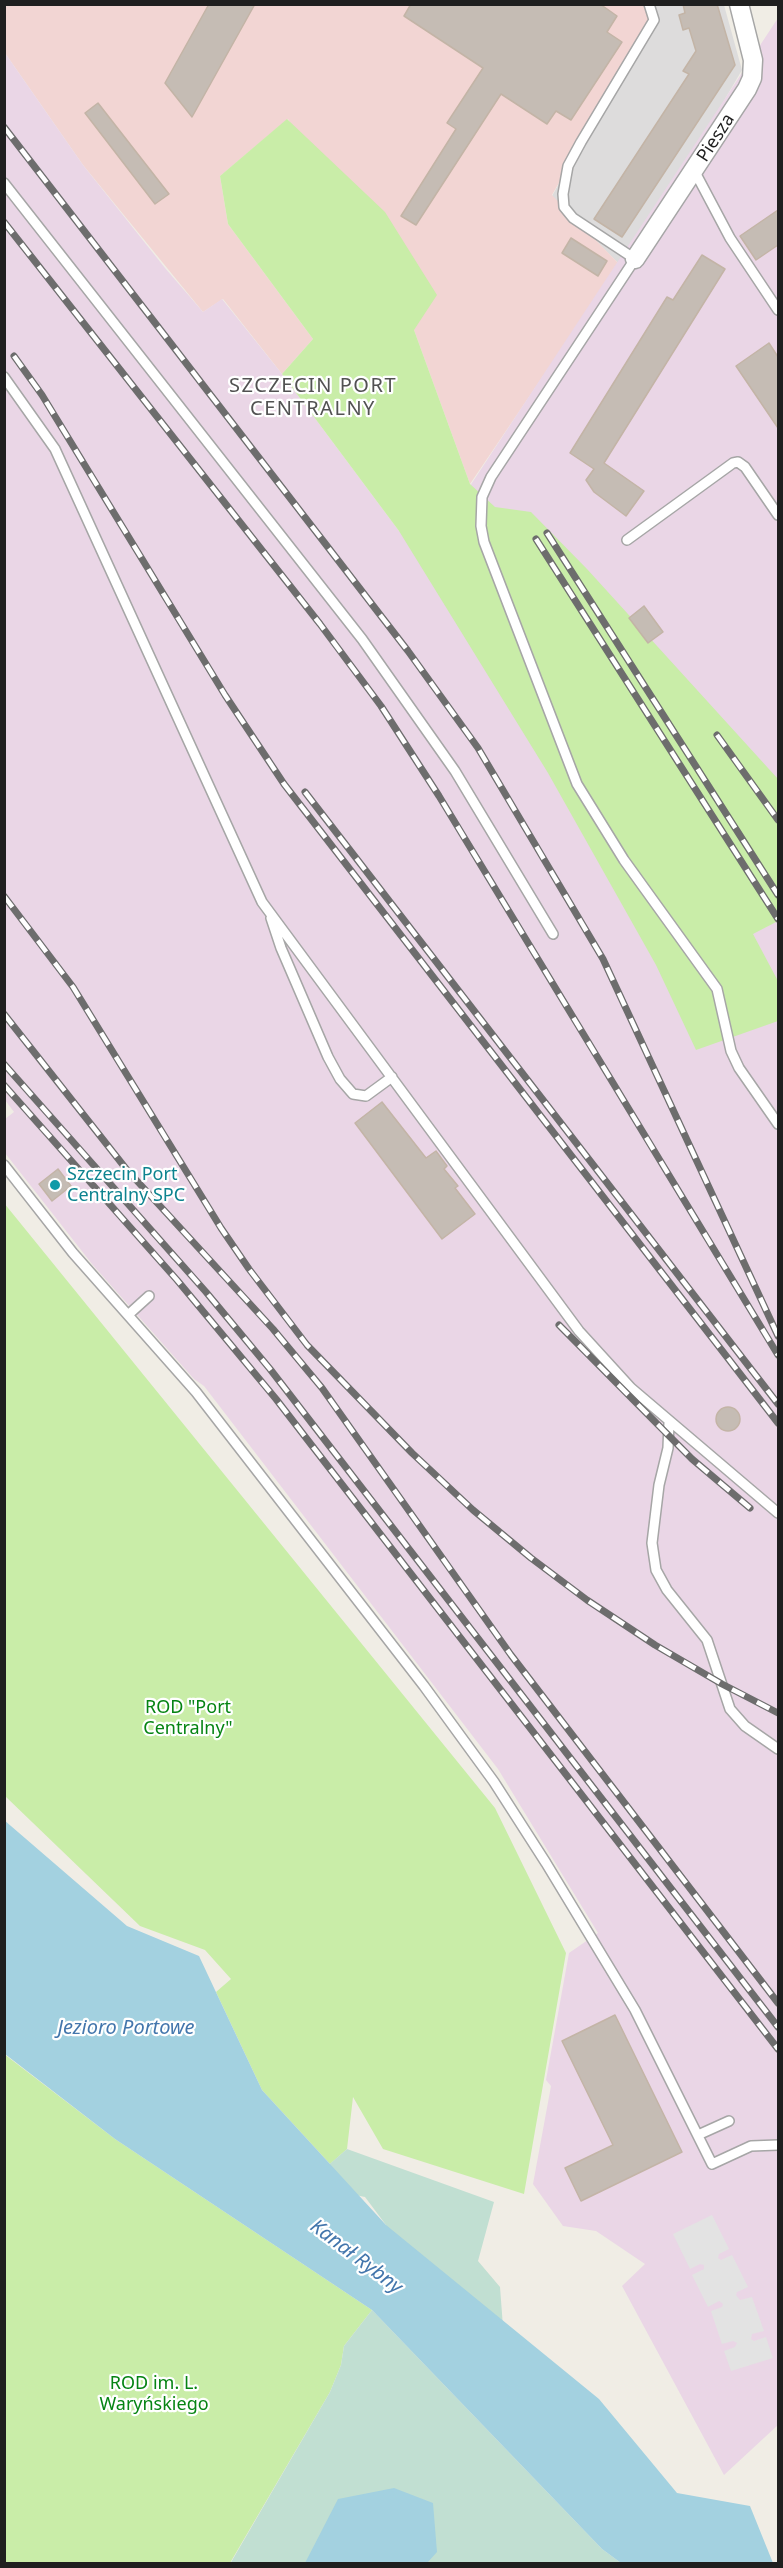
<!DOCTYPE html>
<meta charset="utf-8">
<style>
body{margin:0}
#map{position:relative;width:783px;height:2568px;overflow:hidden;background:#f0ede5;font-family:"Noto Sans",sans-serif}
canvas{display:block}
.frame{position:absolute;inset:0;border:6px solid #1f1f1f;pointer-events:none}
</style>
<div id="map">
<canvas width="783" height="2568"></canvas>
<div class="frame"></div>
</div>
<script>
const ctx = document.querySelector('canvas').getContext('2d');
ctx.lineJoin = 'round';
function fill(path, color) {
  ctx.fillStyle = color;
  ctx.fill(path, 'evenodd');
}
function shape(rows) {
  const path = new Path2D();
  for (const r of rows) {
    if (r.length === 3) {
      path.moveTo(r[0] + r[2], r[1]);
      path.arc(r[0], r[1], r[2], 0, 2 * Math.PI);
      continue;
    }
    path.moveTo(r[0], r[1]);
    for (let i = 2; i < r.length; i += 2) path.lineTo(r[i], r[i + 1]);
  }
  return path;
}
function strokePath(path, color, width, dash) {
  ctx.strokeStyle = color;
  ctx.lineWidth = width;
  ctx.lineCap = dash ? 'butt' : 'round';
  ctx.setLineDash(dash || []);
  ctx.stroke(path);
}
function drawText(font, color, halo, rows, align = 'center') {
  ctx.font = font + ' "Noto Sans",sans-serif';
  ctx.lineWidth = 4.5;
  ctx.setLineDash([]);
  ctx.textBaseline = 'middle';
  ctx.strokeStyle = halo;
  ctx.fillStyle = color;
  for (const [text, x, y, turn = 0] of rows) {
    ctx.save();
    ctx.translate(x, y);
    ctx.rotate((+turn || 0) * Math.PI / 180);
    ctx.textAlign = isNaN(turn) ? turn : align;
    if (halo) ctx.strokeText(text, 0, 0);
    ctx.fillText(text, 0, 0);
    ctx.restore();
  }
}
fill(shape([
 [656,5,724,5,742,70,715,116,619,264,552,196,634,51]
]), '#dddcdc');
fill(shape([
 [5,5,656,5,634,51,552,195,619,264,470,484,414,330,288,119,220,176,228,224,313,339,282,374,223,299,203,312,83,165,5,53]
]), '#f2d5d3');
fill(shape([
 [778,18,778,2425,724,2475,622,2286,645,2264,596,2231,563,2226,533,2184,551,2086,546,2080,569,1953,598,1933,498,1769,204,1386,194,1379,92,1264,5,1153,5,1119,14,1112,5,1100,5,53,83,165,165,268,203,312,222,299,282,374,399,531,466,492]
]), '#ead6e6');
fill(shape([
 [287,119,385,212,437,295,414,330,470,484,495,507,531,512,587,569,778,779,778,921,753,934,778,981,778,1021,696,1050,656,965,548,773,399,531,282,374,313,339,228,224,220,176],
 [4,1203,495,1808,566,1953,524,2194,383,2149,353,2097,347,2149,330,2164,262,2090,216,1992,231,1979,205,1950,140,1926,5,1796],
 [4,2054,115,2139,372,2310,344,2346,341,2365,330,2392,230,2563,5,2563]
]), '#c9eda8');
fill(shape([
 [347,2149,494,2202,478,2261,500,2287,504,2340,388,2255,386,2225,365,2197,350,2194,325,2168],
 [372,2310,602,2549,621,2563,230,2564,330,2392,341,2365,344,2346]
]), '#c1dfd2');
fill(shape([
 [712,2215,729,2249,719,2254,718,2258,721,2260,732,2255,748,2287,737,2292,736,2295,740,2300,752,2297,764,2331,752,2334,751,2339,754,2341,766,2337,773,2358,731,2371,724,2351,735,2347,737,2343,733,2341,722,2344,711,2311,722,2307,723,2304,719,2301,708,2307,692,2275,704,2269,704,2265,700,2264,690,2269,673,2234]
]), '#e3e3e3');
fill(shape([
 [4,1820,127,1926,199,1956,262,2090,386,2225,599,2399,677,2493,750,2506,773,2563,621,2563,602,2549,372,2310,115,2139,5,2054],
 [394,2488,433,2503,437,2552,427,2563,305,2563,338,2499]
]), '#a3d1e0');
const building = shape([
 [209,4,255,4,192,117,165,83,209,4],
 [411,4,600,4,617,16,607,32,622,42,571,120,556,111,547,124,501,94,416,225,401,216,456,129,447,123,483,68,404,16,411,4],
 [683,4,717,4,735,65,622,237,594,219,689,74,683,71,696,51,689,28,683,30,679,15,685,13,683,4],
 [98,103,169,194,155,204,85,113,98,103],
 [778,210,778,245,756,260,740,236,778,210],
 [571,238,607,261,598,276,562,253,571,238],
 [702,255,725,269,604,463,644,491,626,516,594,492,586,480,594,469,570,453,667,297,673,300,702,255],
 [769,343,778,357,778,428,736,366,769,343],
 [644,606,663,632,648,643,629,618,644,606],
 [382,1102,426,1158,436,1151,447,1166,444,1169,458,1186,455,1188,475,1214,442,1239,355,1123,382,1102],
 [58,1169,71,1186,52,1201,39,1184,58,1169],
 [728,1419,12],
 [615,2015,682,2152,581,2201,565,2168,613,2145,562,2041,615,2015]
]);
fill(building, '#c5bcb4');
strokePath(building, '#c3b4a6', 1.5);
const lane = shape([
 [649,4,654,20,581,142,568,166,563,194,564,207,573,218,635,259,491,477,482,497,481,526,484,542,577,784,624,860,717,989,731,1051,739,1068,778,1124],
 [695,172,730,238,778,310],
 [4,183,362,639,455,771,553,934],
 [4,377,55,449,262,902,579,1331,631,1388,778,1513],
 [627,540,733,463,738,462,745,467,778,515],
 [271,918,281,948,328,1057,340,1079,353,1094,366,1096,392,1077],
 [4,1165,73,1253,196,1392,424,1686,494,1782,546,1863,635,2010,712,2164,751,2146,778,2145],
 [128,1315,149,1296],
 [669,1423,668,1448,659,1485,652,1543,656,1570,667,1590,707,1640,730,1709,745,1726,778,1749],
 [698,2135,729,2121]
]);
const street = shape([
 [635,259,747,89,752,78,753,60,739,4]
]);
strokePath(lane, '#a6a6a6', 12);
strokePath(street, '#a6a6a6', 21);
strokePath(lane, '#fff', 9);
strokePath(street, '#fff', 18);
const rail = shape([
 [4,127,408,651,478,748,603,959,778,1336],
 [4,222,320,624,381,706,439,796,778,1355],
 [14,356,42,395,225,695,284,784,778,1423],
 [547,533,778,895],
 [536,539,778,919],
 [717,735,778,820],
 [305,792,778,1404],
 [4,896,73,987,221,1228,249,1269,307,1345,412,1453,473,1510,531,1558,587,1600,655,1645,722,1684,778,1713],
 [4,1014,127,1170,273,1329,322,1388,511,1655,778,2003],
 [4,1064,206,1292,270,1369,778,2027],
 [4,1085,177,1280,276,1399,778,2049],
 [559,1325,692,1459,750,1508]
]);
strokePath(rail, '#6d6d6d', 7);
strokePath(rail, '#fff', 4.5, [14]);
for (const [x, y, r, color] of [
 [55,1185,6,"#0f9aa8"]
]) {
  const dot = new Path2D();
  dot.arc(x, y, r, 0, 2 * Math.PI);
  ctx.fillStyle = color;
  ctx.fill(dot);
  strokePath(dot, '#fff', 2);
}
drawText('18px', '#1f1f1f', '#fff', [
 ["Piesza",716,138,-57]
]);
drawText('18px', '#0d838f', '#fff', [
 ["Szczecin Port",67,1175],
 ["Centralny SPC",67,1196]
], 'left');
drawText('18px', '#068413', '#fff', [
 ["ROD \"Port",188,1708],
 ["Centralny\"",188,1729],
 ["ROD im. L.",154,2384],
 ["Waryńskiego",154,2405]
]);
ctx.letterSpacing = '1.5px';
drawText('20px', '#525252', '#fff', [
 ["SZCZECIN PORT",313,386],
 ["CENTRALNY",313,409]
]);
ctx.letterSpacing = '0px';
drawText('italic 20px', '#4376ac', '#fff', [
 ["Jezioro Portowe",126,2028],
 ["Kanał Rybny",356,2257,37]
]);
</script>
